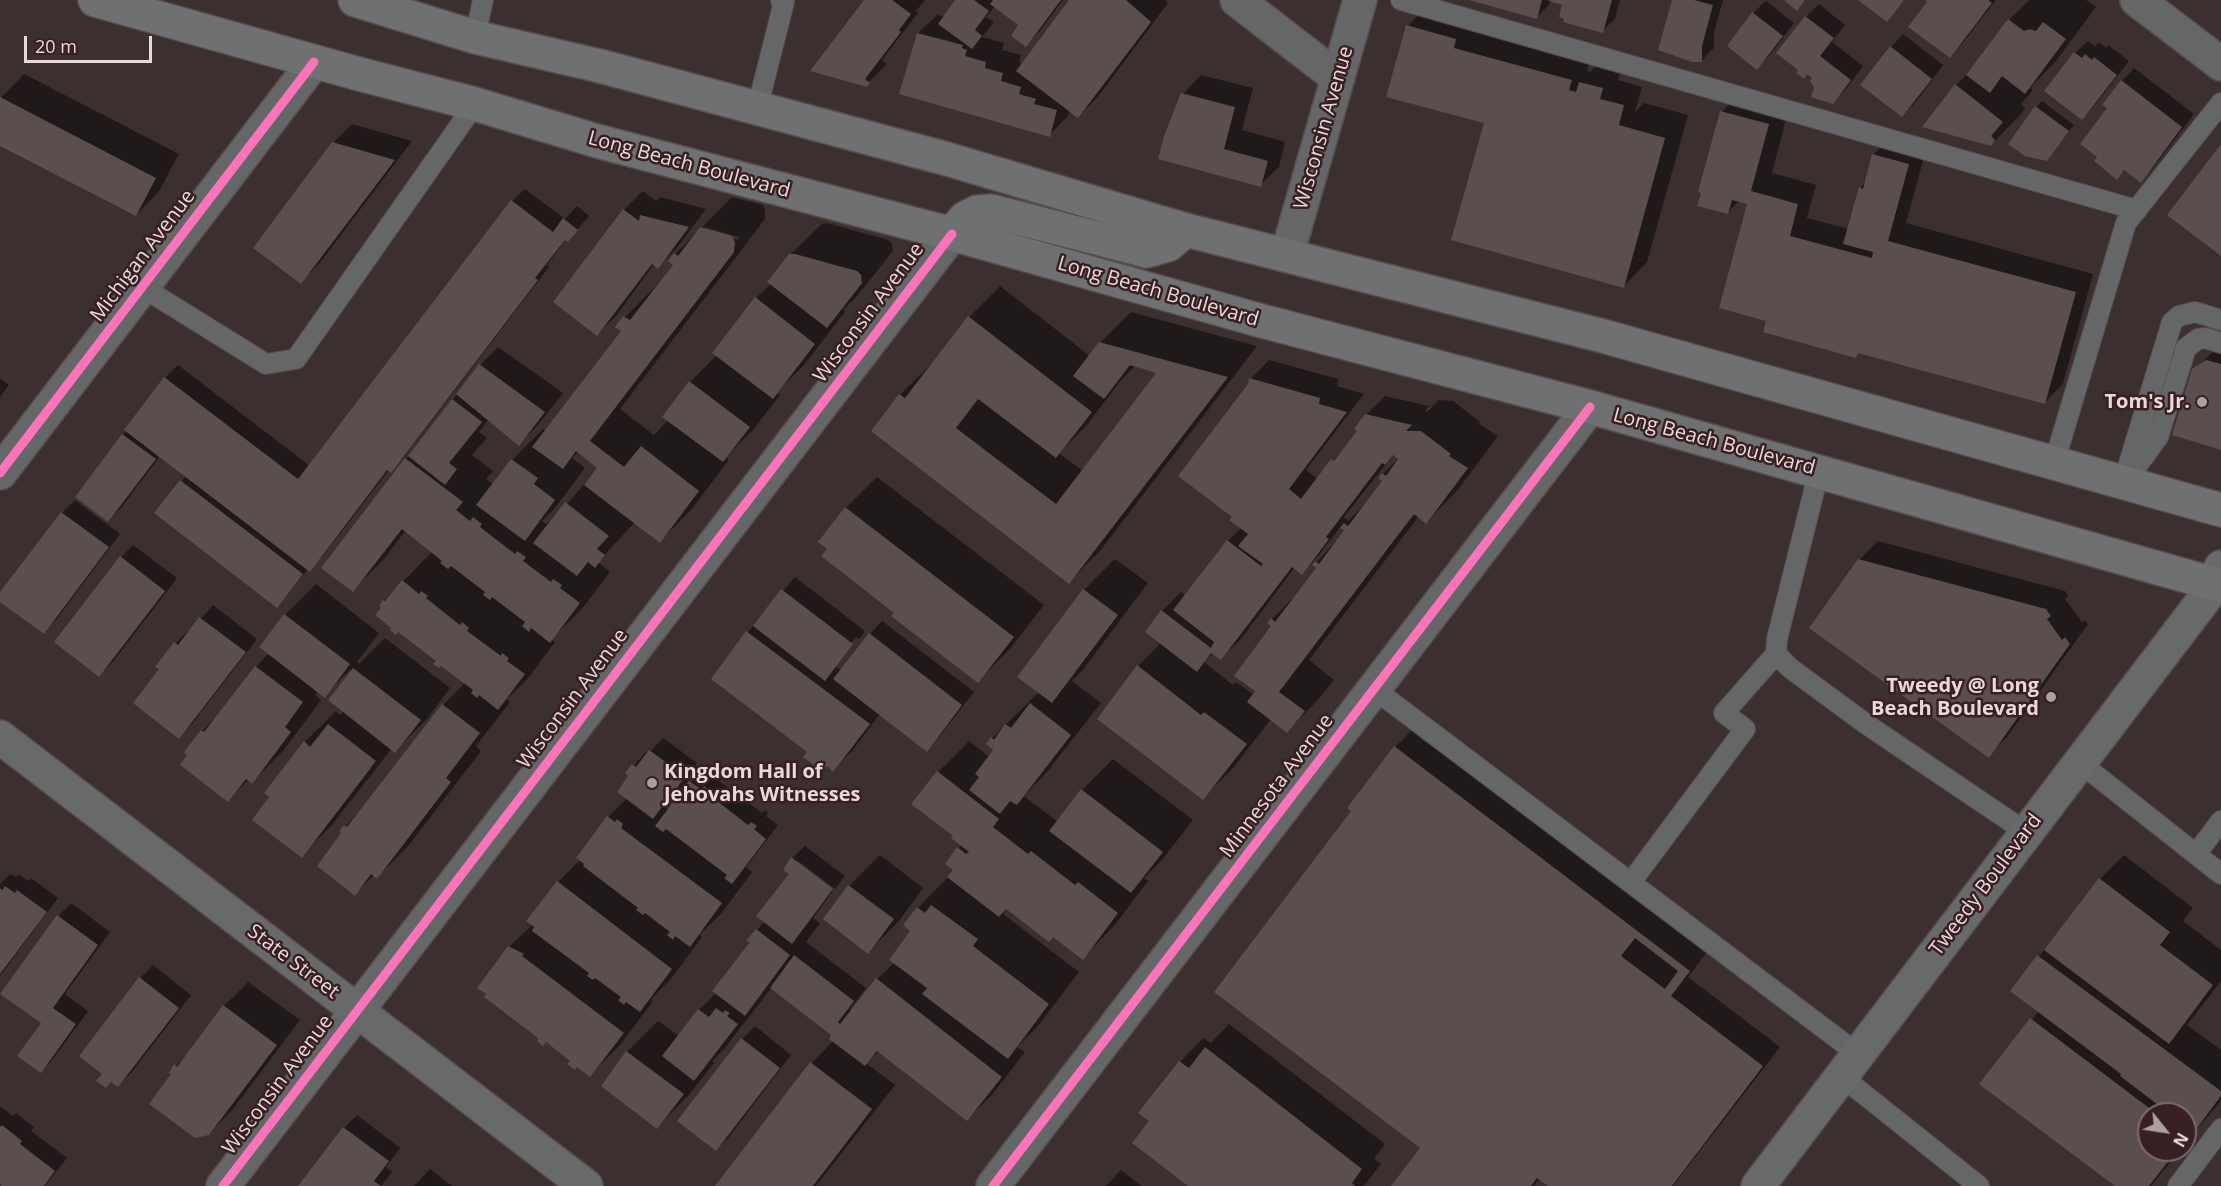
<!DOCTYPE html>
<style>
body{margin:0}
#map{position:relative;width:2221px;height:1186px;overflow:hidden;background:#3c2f30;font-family:"Open Sans",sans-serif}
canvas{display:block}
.north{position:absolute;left:2137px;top:1102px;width:60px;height:60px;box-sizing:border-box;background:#371f22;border:2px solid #7f696c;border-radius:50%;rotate:120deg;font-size:16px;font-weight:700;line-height:24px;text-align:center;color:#ead9db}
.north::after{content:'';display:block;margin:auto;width:21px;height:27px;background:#ad9e9f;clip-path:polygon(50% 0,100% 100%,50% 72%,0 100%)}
.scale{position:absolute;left:24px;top:36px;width:128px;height:27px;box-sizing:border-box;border:3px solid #ead9db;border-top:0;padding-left:8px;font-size:18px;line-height:21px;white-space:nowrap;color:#ead9db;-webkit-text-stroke:4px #371f22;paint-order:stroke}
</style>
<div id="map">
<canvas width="2221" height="1186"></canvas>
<div class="north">N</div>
<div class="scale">20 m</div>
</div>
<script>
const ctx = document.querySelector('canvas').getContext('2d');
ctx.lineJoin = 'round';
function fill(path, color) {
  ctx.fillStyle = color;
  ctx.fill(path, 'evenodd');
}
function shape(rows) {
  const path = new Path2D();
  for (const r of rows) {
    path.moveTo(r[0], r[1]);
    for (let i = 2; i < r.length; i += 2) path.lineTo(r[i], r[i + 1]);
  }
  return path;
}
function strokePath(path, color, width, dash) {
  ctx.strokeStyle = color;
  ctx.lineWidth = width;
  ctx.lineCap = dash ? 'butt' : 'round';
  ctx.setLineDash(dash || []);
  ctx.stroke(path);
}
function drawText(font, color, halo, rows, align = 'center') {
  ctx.font = font + ' "Open Sans",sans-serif';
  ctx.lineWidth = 5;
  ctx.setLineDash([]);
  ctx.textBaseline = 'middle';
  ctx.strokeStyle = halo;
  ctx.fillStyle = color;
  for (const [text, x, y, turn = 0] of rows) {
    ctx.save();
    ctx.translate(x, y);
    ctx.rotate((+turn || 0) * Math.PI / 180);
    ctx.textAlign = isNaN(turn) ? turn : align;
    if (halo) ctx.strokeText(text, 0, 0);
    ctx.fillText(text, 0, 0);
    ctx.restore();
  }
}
fill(shape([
 [866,0,925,0,916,11,918,13,882,60,887,64,866,85,812,70],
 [957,0,1063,0,1039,32,1026,45,1021,25,995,6,986,17,994,22,982,37,1004,43,1002,50,1021,55,1019,63,1023,64,1071,0,1165,0,1168,3,1097,98,1078,116,1070,110,1068,116,1049,135,918,33,937,15,945,17],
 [1473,0,1620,0,1615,19,1602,31,1564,4,1550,0,1549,5,1536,18],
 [1673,0,1723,0,1714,32,1714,48,1701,61],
 [1927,0,1996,0,1962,44,1949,56],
 [2029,0,2086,0,2096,7,2056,61,2030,88,2033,90,2021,104,2025,108,2022,113,1991,145,1956,85,1973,69,2009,20],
 [1766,1,1794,23,1770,55,1757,68,1753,13],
 [1819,4,1845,25,1832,42,1863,66,1846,89,1833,102,1815,88,1814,78,1778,53,1806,17],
 [1426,7,1590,61,1587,71,1590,72,1599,64,1621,70,1618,80,1642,87,1635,112,1644,103,1688,115,1647,262,1624,286,1408,26],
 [1903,34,1943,65,1915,103,1902,115,1891,47],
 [2088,41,2095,46,2099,42,2106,48,2108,45,2129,61,2094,106,2082,118,2075,53],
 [2134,68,2194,114,2153,168,2140,181,2126,169,2117,178,2109,108,2122,81],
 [24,74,179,154,159,191,136,215,0,144,0,99],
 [1201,75,1253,88,1242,130,1285,142,1279,167,1260,185,1160,158,1183,94],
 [1745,88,1791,100,1772,173,1816,185,1807,218,1849,229,1860,188,1866,182,1873,155,1892,136,1927,146,1906,223,2093,274,2063,384,2044,403,1859,352,1855,356,1768,320,1750,199,1739,201,1727,213,1722,112],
 [2042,101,2074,125,2046,160,2036,107],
 [352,124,412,141,319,264,301,282,333,143],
 [525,189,565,219,577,206,589,216,568,240,566,239,547,265,549,267,403,458,391,471,389,470,322,557,310,570,308,569,277,606,181,481,186,476,160,456,121,508,108,520,77,497,165,378,178,365,310,466,512,201],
 [643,191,656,201,660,197,706,209,676,249,658,267,654,264,616,316,597,334,555,301,624,210],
 [732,197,763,205,765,210,765,219,620,409,654,435,668,420,690,382,717,355,756,298,771,284,790,255,822,224,827,223,888,240,892,244,893,251,858,295,843,310,845,312,803,366,776,393,780,395,753,430,726,457,729,460,691,510,660,541,635,522,598,562,610,572,581,610,551,639,555,642,529,677,507,699,510,702,476,746,481,751,408,846,377,877,374,875,355,894,343,833,341,831,365,806,443,705,465,683,393,627,383,607,384,601,433,551,406,530,384,559,353,590,406,459,480,365,498,347,563,393,538,425,519,444,489,419,479,432,487,438,472,455,493,471,486,479,493,484,512,460,543,429,546,431,623,330,625,317,656,286,657,287,675,265,675,254],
 [704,227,739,237,738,240,702,230],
 [579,451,599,467,551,522,549,521,546,524,542,521,555,508,585,468,572,458],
 [1000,286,1090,356,1100,343,1131,312,1257,346,1100,551,1069,582,900,395,931,364,969,317],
 [1136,365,1158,373,1083,471,1059,453,1087,425,1121,380],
 [2221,344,2221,448,2194,370],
 [1269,360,1338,379,1337,386,1364,394,1306,470,1318,479,1359,431,1366,415,1385,396,1429,406,1425,411,1427,412,1439,400,1453,401,1480,422,1479,424,1498,436,1457,491,1426,522,1419,516,1309,660,1334,680,1318,700,1287,731,1271,719,1234,767,1203,798,1138,666,1161,643,1162,611,1181,592,1186,596,1228,541,1241,528,1234,517,1249,384,1251,379],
 [1394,454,1399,458,1383,474,1384,481,1370,499,1348,521,1344,517],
 [1341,526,1346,530,1314,565,1318,568,1302,589,1272,619,1273,626,1257,691,1254,695,1236,682,1233,685,1204,662,1213,653,1221,658,1240,640,1295,567,1302,573,1319,555],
 [0,378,9,385,0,397],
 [877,477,1044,605,1009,650,978,681,829,548,846,508],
 [75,500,120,534,56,620,43,632,0,600,0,595,62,513],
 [1878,541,2065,591,2068,596,2065,599,2082,622,2085,620,2088,624,2007,737,1988,756,1859,560],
 [133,545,177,578,112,663,99,675,121,557],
 [1115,559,1148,583,1082,671,1072,681,1101,703,1047,772,1024,796,1058,822,1082,790,1113,759,1193,820,1162,860,1144,878,1148,881,1113,927,1083,958,1053,935,1007,908,1003,914,1079,972,1038,1026,1017,1047,1025,1052,991,1096,967,1119,879,1051,866,1063,895,1085,816,1186,717,1186,812,1063,834,1040,831,1033,772,987,725,1048,712,1061,714,1063,688,1096,657,1127,603,1085,627,1052,658,1021,679,1036,699,1010,717,992,752,942,757,930,765,921,791,874,792,858,805,846,845,876,835,889,798,861,798,865,833,891,813,918,820,923,806,942,866,988,850,1009,853,1011,877,979,895,962,913,931,918,908,955,870,958,848,962,845,954,835,938,772,969,741,989,757,995,750,992,738,1039,692,1019,677,1084,590],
 [795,577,865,631,859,639,856,637,834,666,842,670,870,634,882,621,974,692,939,737,926,750,880,714,852,751,833,770,713,678,748,632],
 [316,584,379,633,357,662,359,664,385,638,450,688,426,720,395,751,392,748,332,825,301,856,271,797,305,742,336,711,340,715,344,711,352,671,350,670,324,696,318,691,315,695,321,700,283,751,252,782,249,779,228,800,202,731,221,712,256,667,269,653,285,615],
 [213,605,257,639,192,724,179,737,161,669,176,643,188,631,190,632],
 [1414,728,1707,952,1688,977,1780,1047,1673,1186,1550,1186,1540,1178,1534,1186,1393,1186,1422,1148,1354,811,1395,747],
 [663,738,697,763,688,776,690,778,686,784,672,795,664,806,669,810,690,783,703,769,714,777,717,774,722,778,719,781,762,813,765,810,768,813,766,816,778,825,746,867,752,872,721,914,699,935,702,937,671,979,651,999,653,1001,621,1044,590,1075,540,1037,509,947,533,924,558,882,580,860,608,817,627,798,630,775,627,773,646,752,648,754],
 [880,855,923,888,899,921,868,952,825,918,849,886],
 [2124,855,2193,908,2183,921,2221,950,2221,981,2187,1025,2221,1050,2221,1101,2185,1143,2185,1114,2149,1114,2149,1150,2180,1150,2151,1186,2117,1186,1981,1083,2039,1011,2012,991,2100,879],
 [10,874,16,877,19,874,28,881,31,878,58,898,0,976,0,884],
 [71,903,110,932,65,994,88,1011,53,1059,41,1071,43,1023,58,916],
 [153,965,191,995,131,1073,118,1085,104,1074,140,978],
 [248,982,300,1020,233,1109,209,1134,171,1072,193,1047,224,1006],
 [1229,1024,1385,1144,1374,1159,1381,1164,1364,1186,1190,1186,1151,1121,1180,1062,1203,1038,1211,1043],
 [755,1026,791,1055,729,1137,716,1149,742,1039],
 [0,1106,13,1116,16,1113,34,1127,31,1131,67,1158,45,1186,5,1186,0,1182],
 [357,1115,400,1148,386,1167,392,1172,381,1186,300,1186,344,1128],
 [430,1169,452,1186,414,1186],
 [1121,1170,1141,1186,1106,1186]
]), '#0007');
fill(shape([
 [864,0,892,0,911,14,899,30,901,32,865,79,870,83,867,87,810,71],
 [955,0,974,0,989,11,975,30,982,36,972,49,938,24],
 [993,0,1061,0,1026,47,1011,36,1018,25,990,4],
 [1069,0,1126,0,1151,22,1078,118,1016,71],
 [1469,0,1542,0,1537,19],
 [1547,0,1612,0,1603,33,1563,22,1564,19,1559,17,1562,5],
 [1672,0,1694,0,1713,5,1702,46,1702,62,1692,62,1658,50],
 [1784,0,1805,0,1797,11],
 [1858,0,1904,0,1887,22],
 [1925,0,1988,0,1992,3,1950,58,1908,27,1927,2],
 [1752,12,1783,36,1757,70,1727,46],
 [1805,16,1834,38,1820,56,1851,80,1833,104,1811,97,1814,88,1810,81,1812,78,1807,74,1804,79,1796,73,1798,70,1776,53],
 [2008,19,2024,31,2030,29,2036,31,2043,22,2066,39,2025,94,2002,76,1990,93,1966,75],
 [1406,25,1456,39,1454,48,1572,80,1569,90,1576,92,1579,82,1603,88,1600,99,1624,105,1619,125,1665,138,1624,288,1451,240,1484,123,1386,97],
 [917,33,963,45,962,48,967,50,965,56,986,62,985,68,1003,73,1001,81,1021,87,1019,94,1036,99,1034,104,1057,110,1050,137,899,94],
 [1890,46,1932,79,1902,117,1860,85],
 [2074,52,2082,58,2085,54,2092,60,2094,57,2117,75,2082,120,2044,91],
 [2121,80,2182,127,2141,183,2124,170,2117,180,2094,161,2097,157,2080,144,2107,108,2102,105],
 [1955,84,2003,122,1991,136,1995,140,1991,146,1922,127],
 [1181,93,1235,107,1224,149,1268,161,1261,187,1158,159,1164,136],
 [0,97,156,178,136,216,0,146],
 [2035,106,2069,131,2047,161,2025,156,2008,144],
 [1720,111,1769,124,1751,191,1798,204,1790,236,1872,258,1873,252,1843,244,1859,187,1863,189,1872,154,1909,164,1888,241,2076,292,2045,404,1858,353,1856,358,1763,332,1766,321,1719,308,1747,204,1732,200,1728,214,1697,206,1701,193,1698,192],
 [332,142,395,160,301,284,253,248],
 [2221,144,2221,256,2167,215],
 [511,200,553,232,563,218,578,230,568,242,565,240,535,278,538,280,391,473,387,470,310,572,124,430,164,377,298,479],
 [623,209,639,221,640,215,689,227,658,269,652,264,597,336,553,302],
 [700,227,732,236,735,242,734,252,590,441,624,467,641,446,699,491,660,543,584,485,597,468,576,451,563,469,532,447,621,331,615,327,623,316,630,320,673,265,668,261,674,253,678,256],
 [789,254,795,254,857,271,861,275,862,283,827,328,767,282],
 [755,297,815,344,773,399,712,353],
 [968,316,1092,412,1056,458,978,399,956,428,1056,504,1156,373,1130,365,1104,399,1073,376,1099,342,1228,377,1069,584,871,431,899,394,905,398],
 [2206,360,2221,364,2221,450,2172,435,2192,369],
 [479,364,545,412,519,446,456,394],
 [1249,378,1320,398,1319,404,1347,412,1289,489,1301,499,1331,459,1334,461,1357,431,1354,429,1365,414,1412,425,1406,431,1421,431,1451,454,1449,456,1468,468,1426,524,1414,514,1279,692,1305,711,1287,733,1247,702,1255,691,1234,676,1271,626,1267,623,1271,618,1275,622,1316,568,1312,565,1315,561,1319,564,1344,530,1340,528,1344,523,1348,526,1382,481,1378,478,1382,473,1386,476,1398,459,1393,455,1385,465,1382,463,1326,537,1329,539,1302,575,1292,567,1221,660,1211,653,1197,672,1145,632,1161,610,1211,648,1214,642,1173,610,1227,540,1261,566,1263,564,1238,546,1248,534,1229,520,1232,517,1178,476,1248,384],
 [689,381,750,427,723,462,662,417],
 [452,399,482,422,449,463,457,469,445,485,408,456],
 [122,434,156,459,108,522,75,497],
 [405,458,463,502,456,510,470,521,473,517,482,524,480,527,515,554,517,551,526,557,523,561,551,582,553,579,562,585,560,588,580,603,550,643,531,628,529,632,522,626,525,622,492,597,490,600,483,595,485,592,451,566,448,569,440,563,442,561,402,529,353,592,321,568],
 [511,459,538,478,534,484,555,500,525,541,476,505],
 [180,480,303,574,277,608,154,513],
 [565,502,609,536,597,549,605,555,595,568,588,562,577,576,533,543],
 [845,507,1014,637,978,683,891,616,894,613,821,556,827,549,818,542],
 [61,512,109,547,44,634,0,602,0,592],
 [120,556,165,591,99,677,54,642],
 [1858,559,2046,609,2051,616,2047,619,2062,640,2065,637,2070,644,1989,758,1809,628],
 [402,580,419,594,421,591,428,596,426,598,460,625,462,622,469,628,467,631,501,656,502,653,509,658,507,661,525,674,498,710,479,695,477,698,471,693,473,690,441,666,439,668,433,664,436,661,398,632,396,635,390,630,391,628,375,615,381,608,379,606,383,600,385,601],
 [781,589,853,644,825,681,753,626],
 [1083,589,1118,615,1052,703,1017,677],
 [284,614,350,664,325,698,259,647],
 [199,617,246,652,179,739,133,703,159,669,155,667,174,642,178,645],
 [746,631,870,724,833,772,827,766,822,771,803,757,807,752,711,679],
 [869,633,962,705,927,752,833,679],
 [1137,665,1201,715,1204,712,1247,744,1203,800,1097,719],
 [255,666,303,702,285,727,291,732,252,784,246,779,228,802,180,765,187,755,184,752,201,730,204,732],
 [353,668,421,720,395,753,328,700],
 [1030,703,1071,735,1017,805,1010,801,1000,814,969,790,979,777,975,774,993,750,986,744,991,737,994,740,1005,724,1011,728],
 [442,704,480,733,446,778,451,782,377,879,371,874,355,896,317,866,341,833,339,832,344,825,347,827],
 [328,724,376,761,302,858,252,820,269,797,264,793,304,741,310,747],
 [1394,746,1690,971,1671,996,1763,1066,1672,1186,1548,1186,1537,1178,1531,1186,1391,1186,1420,1148,1214,992,1351,811,1347,808],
 [1635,938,1678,971,1665,989,1621,956],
 [649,750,685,776,676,790,678,792,673,798,670,796,653,819,617,792,628,776,625,773,632,764,636,767],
 [937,771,999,819,993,827,1028,854,1031,851,1075,885,1078,882,1118,913,1083,960,1053,937,1049,942,1006,909,999,917,947,877,953,870,945,864,957,847,966,854,969,852,951,838,953,836,911,804],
 [689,781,701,789,704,786,710,791,708,794,748,825,751,822,757,826,754,829,766,839,732,884,724,878,727,875,666,829,663,832,655,826],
 [1081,789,1163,852,1131,893,1049,831],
 [607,816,615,822,617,819,623,824,621,828,722,903,690,947,675,936,673,940,667,935,670,932,645,913,643,915,636,910,638,908,583,866,584,864,576,858],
 [791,857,833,889,792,944,756,916,789,874,783,870],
 [2099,878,2170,932,2160,945,2213,985,2169,1044,2044,950],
 [557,881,672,969,640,1012,626,1002,624,1005,618,1000,621,997,595,978,593,980,587,976,589,973,532,931,534,927,526,921],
 [848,885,894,919,868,954,823,919],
 [5,886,15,893,17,890,47,912,0,974,0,888,2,890],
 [931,905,978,939,973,946,1049,1004,1008,1059,922,994,927,988,889,960,910,931,903,925,917,907,925,913],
 [57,915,98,945,53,1008,76,1024,41,1073,17,1056,41,1023,0,994],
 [756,929,790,955,745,1016,712,991,750,942,746,941],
 [508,946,524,954,522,956,624,1033,590,1077,577,1067,575,1070,567,1064,570,1061,546,1042,543,1046,537,1041,538,1038,484,997,486,994,477,988],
 [794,955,854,1001,838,1022,840,1024,876,978,1002,1077,967,1121,877,1051,865,1066,829,1039,831,1035,770,988],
 [2037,955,2221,1091,2221,1096,2194,1132,2185,1125,2185,1114,2170,1114,2120,1076,2121,1074,2010,991],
 [139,977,179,1008,118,1087,111,1082,106,1088,96,1081,102,1074,79,1056],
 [223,1005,277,1045,209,1135,195,1138,149,1104,171,1074,169,1073,174,1064,177,1067],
 [716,1008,723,1013,725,1010,730,1013,727,1016,738,1024,694,1081,662,1056,698,1009,709,1017],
 [2030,1018,2157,1114,2149,1114,2149,1150,2177,1150,2149,1186,2115,1186,1979,1084],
 [741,1038,780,1068,716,1151,677,1121],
 [1205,1047,1362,1169,1352,1183,1355,1186,1188,1186,1132,1143,1149,1121,1138,1113,1179,1061,1189,1068],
 [626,1051,684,1094,657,1129,601,1086],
 [810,1062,872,1109,813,1186,715,1186],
 [2,1125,22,1141,20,1144,55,1171,44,1186,2,1186,0,1184,0,1127],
 [343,1127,389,1161,374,1181,381,1186,298,1186]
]), '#5a4e4f');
const lane = shape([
 [1401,0,2137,210],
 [475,37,483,0],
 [757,109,784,2,781,0],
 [142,287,266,364,296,359,475,104],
 [2054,463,2126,223,2221,103],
 [1819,471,1777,639,1776,654,1790,668,1866,724,2026,832],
 [2131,474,2158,437,2186,348,2198,339,2205,338,2221,343],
 [2123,483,2172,322,2179,316,2195,312,2221,320],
 [1374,689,1858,1054],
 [2079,762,2221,874],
 [2196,854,2221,821],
 [1631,882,1745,729,1724,713,1776,654],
 [1841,1076,1979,1186],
 [2178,1186,2221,1129]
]);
const street = shape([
 [1237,0,1338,78],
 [2137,0,2221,64],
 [1287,255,1360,0],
 [0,473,314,62],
 [223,1186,952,234],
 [993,1186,1590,407]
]);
const secondary = shape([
 [0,737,586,1186],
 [1758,1186,2215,585,2221,567]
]);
const primary = shape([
 [95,0,359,74,475,104,597,141,952,234,1262,321,1590,407,2221,586],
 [355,0,475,37,600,66,947,159,1186,230,1603,336,2221,510],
 [952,234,965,218,977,212,991,211,1147,251,1168,245,1186,230]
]);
strokePath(lane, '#574b4c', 22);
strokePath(street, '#574b4c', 36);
strokePath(secondary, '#574b4c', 36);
strokePath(primary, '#574b4c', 36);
strokePath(lane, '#656667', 20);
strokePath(street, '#656667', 33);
strokePath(secondary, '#68696a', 33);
strokePath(primary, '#6f7071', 33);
strokePath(shape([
 [0,473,314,62],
 [223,1186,952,234],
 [993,1186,1590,407]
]), '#fb73b8', 9);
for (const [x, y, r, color] of [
 [2202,402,6,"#ad9e9f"],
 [2051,697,6,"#ad9e9f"],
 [652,783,6,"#ad9e9f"]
]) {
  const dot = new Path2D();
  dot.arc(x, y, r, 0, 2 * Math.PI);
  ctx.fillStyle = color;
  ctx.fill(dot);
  strokePath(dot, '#371f22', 2);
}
drawText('20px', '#ead9db', '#371f22', [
 ["Wisconsin Avenue",1324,128,-74],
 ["Long Beach Boulevard",689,165,15],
 ["Michigan Avenue",143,256,-53],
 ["Long Beach Boulevard",1158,292,16],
 ["Wisconsin Avenue",869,313,-53],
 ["Long Beach Boulevard",1714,442,15],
 ["Wisconsin Avenue",573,699,-53],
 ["Minnesota Avenue",1277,786,-53],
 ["Tweedy Boulevard",1986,885,-53],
 ["State Street",293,962,37],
 ["Wisconsin Avenue",278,1085,-53]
]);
drawText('bold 20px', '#ead9db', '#371f22', [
 ["Tom's Jr.",2190,402],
 ["Tweedy @ Long",2039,686],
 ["Beach Boulevard",2039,709],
 ["Kingdom Hall of",664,772,"left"],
 ["Jehovahs Witnesses",664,795,"left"]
], 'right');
</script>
